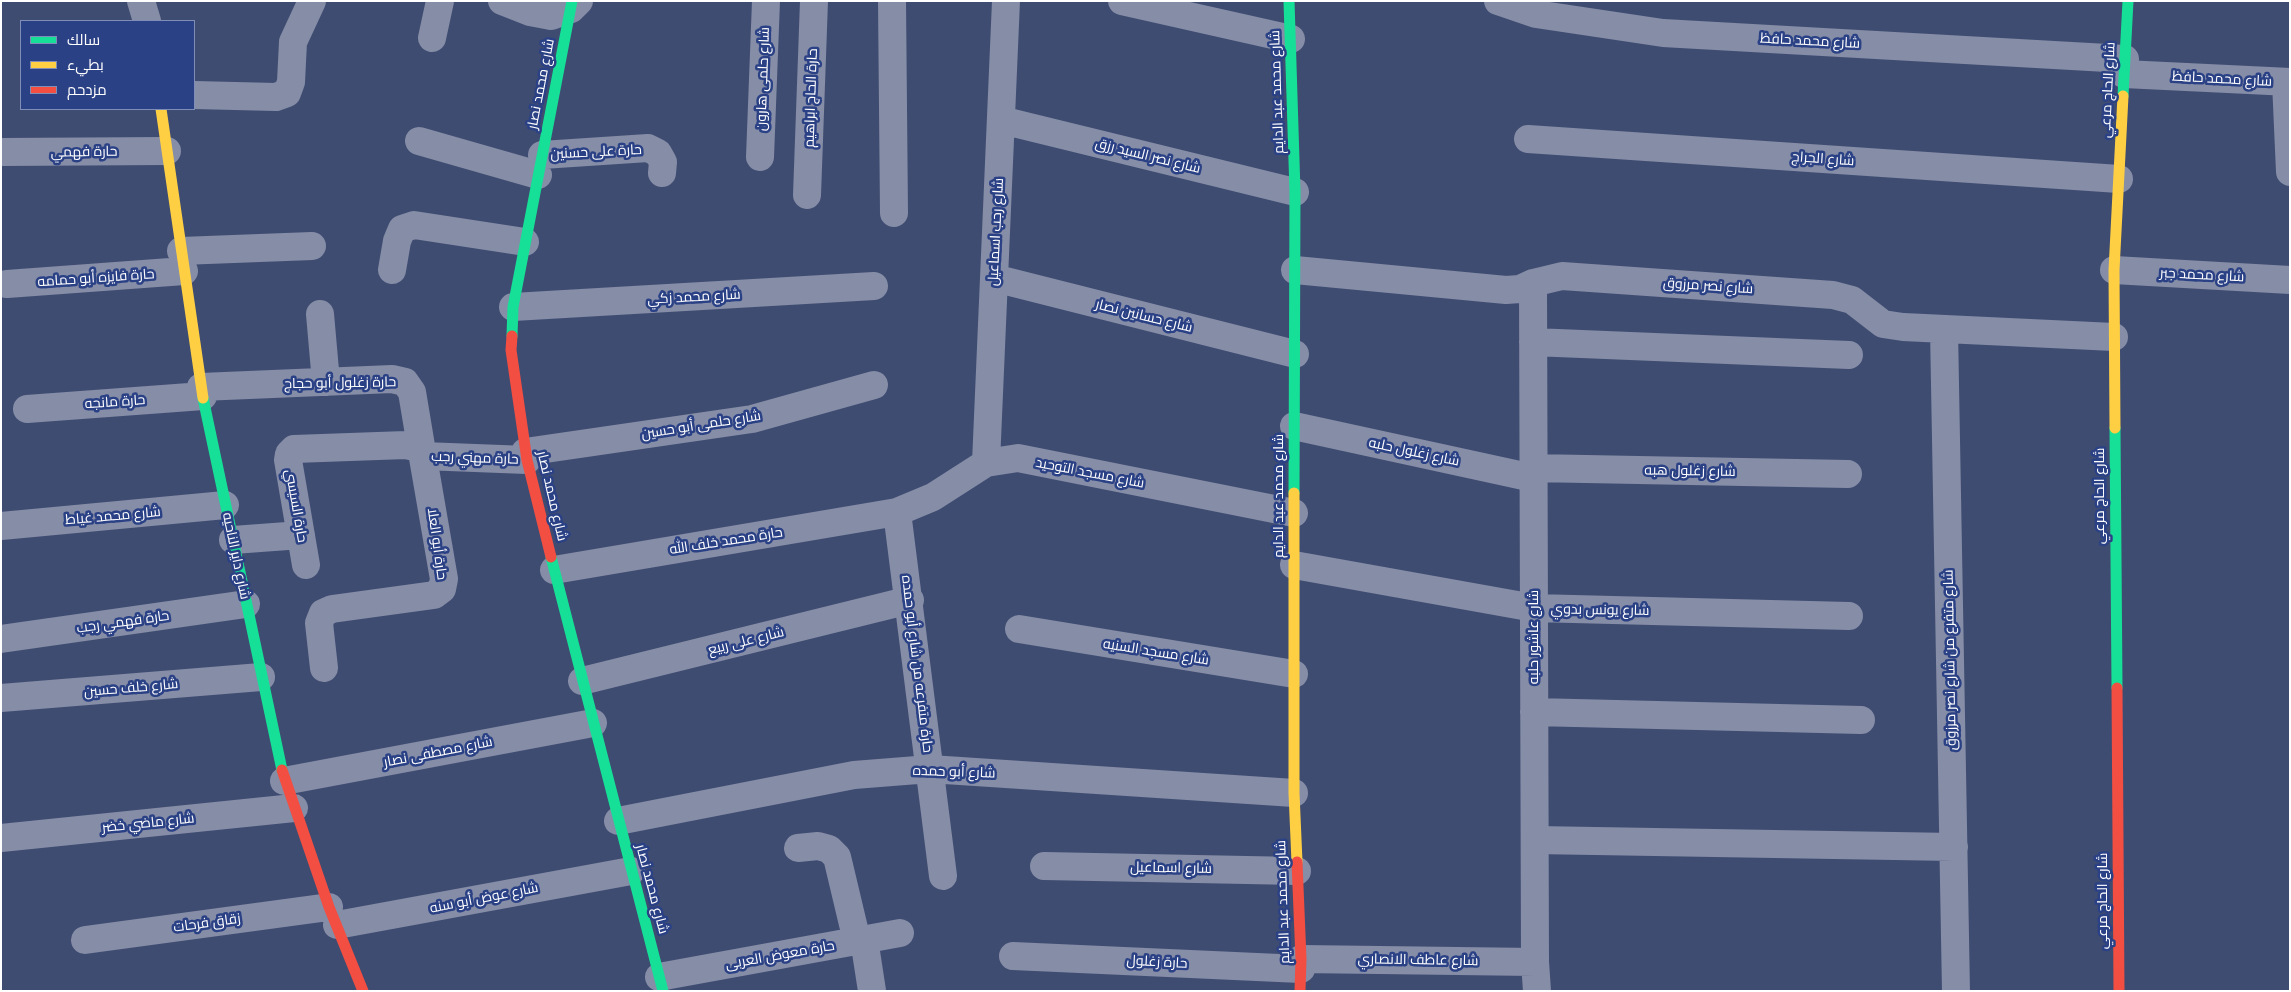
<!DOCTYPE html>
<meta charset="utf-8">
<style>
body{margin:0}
#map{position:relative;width:2291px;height:992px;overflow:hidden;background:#3f4c71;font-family:Raleway,Cairo,sans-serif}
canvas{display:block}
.frame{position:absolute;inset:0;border:2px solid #fff;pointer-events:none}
.legend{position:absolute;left:20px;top:20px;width:175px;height:90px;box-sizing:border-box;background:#2b4185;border:1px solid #808db6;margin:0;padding:6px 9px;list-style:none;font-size:15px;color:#fff}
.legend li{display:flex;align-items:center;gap:10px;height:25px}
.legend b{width:25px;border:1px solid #808db6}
</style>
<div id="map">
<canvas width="2291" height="992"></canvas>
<div class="frame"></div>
<ul class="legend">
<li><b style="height:6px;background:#16e098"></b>سالك</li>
<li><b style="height:6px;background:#ffcf43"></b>بطيء</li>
<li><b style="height:6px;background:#f24e42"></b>مزدحم</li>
</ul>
</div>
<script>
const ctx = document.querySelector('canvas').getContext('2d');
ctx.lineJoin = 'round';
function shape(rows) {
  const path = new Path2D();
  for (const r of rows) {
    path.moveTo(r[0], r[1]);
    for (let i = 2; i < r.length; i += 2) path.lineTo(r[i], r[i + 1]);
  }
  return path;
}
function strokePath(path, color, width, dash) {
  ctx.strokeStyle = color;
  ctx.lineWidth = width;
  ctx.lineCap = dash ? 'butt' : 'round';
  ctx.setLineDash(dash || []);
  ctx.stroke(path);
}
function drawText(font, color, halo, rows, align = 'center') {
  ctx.font = font + ' Raleway,Cairo,sans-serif';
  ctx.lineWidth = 5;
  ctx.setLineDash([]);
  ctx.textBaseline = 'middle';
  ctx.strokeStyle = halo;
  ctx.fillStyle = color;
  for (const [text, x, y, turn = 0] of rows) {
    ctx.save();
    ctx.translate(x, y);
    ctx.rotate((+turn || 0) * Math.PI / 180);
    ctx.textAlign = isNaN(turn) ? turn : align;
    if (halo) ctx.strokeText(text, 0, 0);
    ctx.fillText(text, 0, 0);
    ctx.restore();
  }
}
strokePath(shape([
 [141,1,147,21],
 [502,1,530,12,551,16,571,9,579,1],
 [892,1,894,213],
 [1122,1,1291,39],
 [1498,1,1536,14,1663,33,2125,59],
 [432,38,440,1],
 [2124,74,2290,82],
 [2286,82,2290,172],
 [194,95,276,97,287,93,291,82,293,42,312,1],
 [1001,120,1295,192],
 [1528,139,2119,179],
 [419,141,538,175],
 [1,152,167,151],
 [542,155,648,148,658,153,663,162,662,173],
 [760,157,766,1],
 [807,195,814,1],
 [181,251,312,246],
 [392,270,397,241,402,229,414,225,525,242],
 [1295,270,1506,290,1520,289,1533,283,1562,276,1833,295,1852,300,1883,324,1903,327,2114,337],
 [2114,270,2290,280],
 [994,278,1295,354],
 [1533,283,1535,962,1537,991],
 [7,284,184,271],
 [513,307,874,286],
 [320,314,326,382],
 [1944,329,1956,991],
 [1533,342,1849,355],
 [201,387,392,379,405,382,412,392,422,452],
 [27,409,203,396],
 [1294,426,1533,478],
 [525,452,752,419,874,385],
 [423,456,527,460],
 [986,463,1006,1],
 [1533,468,1848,474],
 [897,512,943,876],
 [1,526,225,505],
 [233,540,301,535],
 [306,565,288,460,289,454,294,449,406,445,415,447,422,452,444,579,442,589,434,595,332,609,323,613,319,623,324,668],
 [1294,565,1534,608,1849,616],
 [554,570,897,512,933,497,986,463,1018,458,1294,513],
 [1019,629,1294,674],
 [1,639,246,604],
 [582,681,910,600],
 [1,698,261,677],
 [1534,712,1861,720],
 [284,781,593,723],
 [618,821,854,775,930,769,1294,793],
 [1,838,294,808],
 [1535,840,1954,847],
 [798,848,818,846,829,849,837,857,857,941],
 [1044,866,1297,871],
 [337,925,631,871],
 [864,939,872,991],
 [85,940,329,907],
 [1013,956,1301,969],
 [1301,959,1535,962],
 [659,977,900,933]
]), '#868da7', 28);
strokePath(shape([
 [1289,1,1295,192,1294,493],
 [2123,96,2128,1],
 [512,336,513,307,572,1],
 [203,398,282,770],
 [2115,428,2117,688],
 [551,557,663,991]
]), '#16e098', 11);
strokePath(shape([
 [161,109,203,398],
 [2115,428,2114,270,2123,96],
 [1294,493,1294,793,1297,862]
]), '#ffcf43', 11);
strokePath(shape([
 [512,336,511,350,527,460,551,557],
 [2117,688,2119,991],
 [282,770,329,907,363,991],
 [1297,862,1301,959,1300,991]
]), '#f24e42', 11);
drawText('14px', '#fff', '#2b4185', [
 ["شارع محمد حافظ",1810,41,3],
 ["شارع حلمى هارون",763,79,-88],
 ["شارع محمد حافظ",2222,79,3],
 ["شارع محمد نصار",541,84,-79],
 ["شارع الحاج مرعي",2108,90,-87],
 ["شارع محمد عبد الدايم",1277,92,-92],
 ["حارة الحاج ابراهيم",811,98,-88],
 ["حارة فهمي",84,152,-1],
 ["حارة على حسنين",596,152,-3],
 ["شارع نصر السيد رزق",1148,156,14],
 ["شارع الجراج",1823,159,4],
 ["شارع رجب اسماعيل",996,232,-87],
 ["شارع محمد جبر",2202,275,3],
 ["حارة فايزه أبو حمامه",96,278,-4],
 ["شارع نصر مرزوق",1708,286,4],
 ["شارع محمد زكي",694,297,-3],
 ["شارع حسانين نصار",1144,316,14],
 ["حارة زغلول أبو حجاج",340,383,-1],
 ["حارة مانجه",115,402,-4],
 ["شارع حلمى أبو حسين",701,425,-9],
 ["شارع زغلول حلبه",1414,452,12],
 ["حارة مهني رجب",475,458,2],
 ["شارع زغلول هبه",1690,471,1],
 ["شارع مسجد التوحيد",1090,473,11],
 ["شارع محمد نصار",552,496,77],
 ["شارع محمد عبد الدايم",1279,496,-90],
 ["شارع الحاج مرعي",2100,496,-90],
 ["حارة السيسي",296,506,80],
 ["شارع محمد غياط",113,516,-5],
 ["حارة محمد خلف الله",726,541,-9],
 ["حارة أبو العلا",437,544,82],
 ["شارع داير الناحيه",236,556,78],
 ["شارع يونس بدوي",1600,610,1],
 ["حارة فهمي رجب",123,622,-8],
 ["شارع عاشور حلبه",1534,637,-90],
 ["شارع على ربيع",746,641,-14],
 ["شارع مسجد السنيه",1156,652,9],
 ["شارع متفرع من شارع نصر مرزوق",1950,660,-91],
 ["حارة متفرعه من شارع أبو حمده",917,664,83],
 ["شارع خلف حسين",131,688,-5],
 ["شارع مصطفى نصار",438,752,-11],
 ["شارع أبو حمده",954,772,2],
 ["شارع ماضي خضر",148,823,-6],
 ["شارع اسماعيل",1171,868,1],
 ["شارع محمد نصار",652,889,75],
 ["شارع عوض أبو سنه",484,898,-11],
 ["شارع الحاج مرعي",2103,901,-90],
 ["شارع محمد عبد الدايم",1283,902,-92],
 ["زقاق فرحات",207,923,-8],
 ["حارة معوض العربى",780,955,-10],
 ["شارع عاطف الانصاري",1418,960,1],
 ["حارة زغلول",1157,962,3]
]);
</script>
